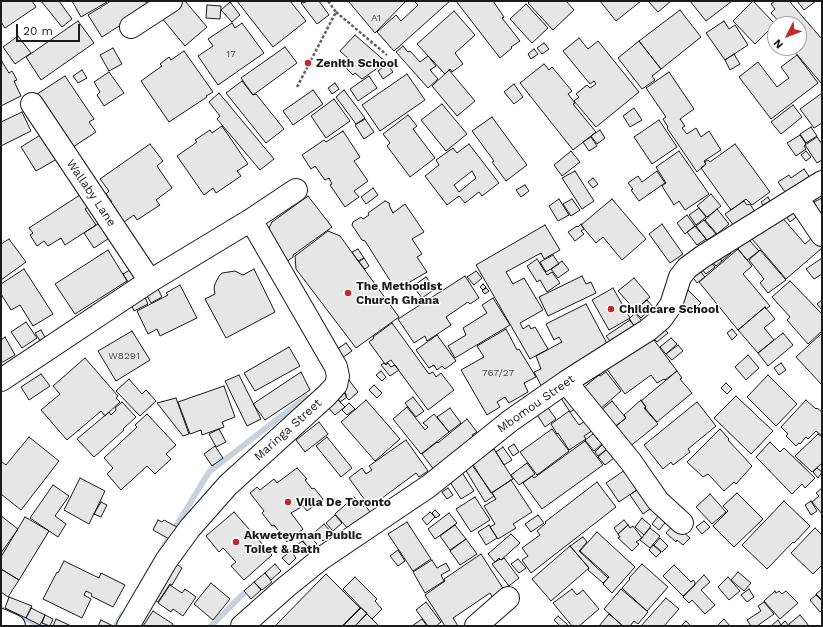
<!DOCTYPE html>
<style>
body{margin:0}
#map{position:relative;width:823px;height:627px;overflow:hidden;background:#fff;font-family:"Work Sans",sans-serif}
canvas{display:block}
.frame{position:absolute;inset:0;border:2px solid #1a1a1a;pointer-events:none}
.north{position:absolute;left:767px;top:16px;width:40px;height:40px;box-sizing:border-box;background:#fff;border:1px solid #a3a3a3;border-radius:50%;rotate:228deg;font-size:11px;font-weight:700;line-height:16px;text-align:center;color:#1a1a1a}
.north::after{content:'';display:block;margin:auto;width:14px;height:18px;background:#c62828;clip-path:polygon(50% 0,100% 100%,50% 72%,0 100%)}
.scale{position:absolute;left:16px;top:24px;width:64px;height:18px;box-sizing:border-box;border:2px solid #1a1a1a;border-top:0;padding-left:5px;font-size:12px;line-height:14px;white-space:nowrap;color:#1a1a1a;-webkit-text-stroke:3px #fff;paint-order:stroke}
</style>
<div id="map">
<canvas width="823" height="627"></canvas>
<div class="frame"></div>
<div class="north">N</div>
<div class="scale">20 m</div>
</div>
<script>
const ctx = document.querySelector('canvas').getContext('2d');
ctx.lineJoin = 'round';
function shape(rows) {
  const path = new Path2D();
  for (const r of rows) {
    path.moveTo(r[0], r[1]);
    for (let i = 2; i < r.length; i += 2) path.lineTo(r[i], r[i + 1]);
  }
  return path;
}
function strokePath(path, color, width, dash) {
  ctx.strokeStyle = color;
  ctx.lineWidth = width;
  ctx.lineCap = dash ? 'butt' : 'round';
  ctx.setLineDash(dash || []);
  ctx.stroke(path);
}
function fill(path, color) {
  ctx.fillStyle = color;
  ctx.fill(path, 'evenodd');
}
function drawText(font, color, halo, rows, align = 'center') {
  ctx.font = font + ' "Work Sans",sans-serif';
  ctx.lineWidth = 3;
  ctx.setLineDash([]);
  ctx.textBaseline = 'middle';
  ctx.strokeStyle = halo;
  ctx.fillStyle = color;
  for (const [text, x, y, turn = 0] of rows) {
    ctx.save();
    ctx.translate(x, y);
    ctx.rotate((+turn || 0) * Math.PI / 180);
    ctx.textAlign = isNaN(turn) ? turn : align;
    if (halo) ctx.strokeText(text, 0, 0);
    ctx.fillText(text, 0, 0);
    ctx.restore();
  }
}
strokePath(shape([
 [161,551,209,472,306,397],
 [1,609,43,626],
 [116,626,122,615],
 [211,626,244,593]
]), '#c6d2dc', 6);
const building = shape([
 [1,1,32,1,36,7,5,28,1,22,1,1],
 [41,1,59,1,72,19,62,27,41,1],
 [72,1,106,1,107,2,81,17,72,1],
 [111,1,145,1,149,7,102,37,88,15,111,1],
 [180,1,185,1,207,27,185,46,161,17,180,1],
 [237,1,290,1,306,21,273,47,237,1],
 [307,1,319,1,329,15,317,24,301,3,302,2,304,3,307,1],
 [351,1,406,1,375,33,349,2,351,1],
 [414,1,450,1,394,51,377,32,396,15,401,21,418,5,414,1],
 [456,1,493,1,504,17,502,18,520,41,511,47,512,48,500,58,456,1],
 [530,1,566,1,574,10,553,30,528,3,530,1],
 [600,1,641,1,616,21,600,1],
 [648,1,671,1,658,12,648,1],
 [690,1,732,1,706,21,690,1],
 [753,1,775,24,755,44,733,21,753,1],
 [775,1,789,1,822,39,822,82,821,83,794,51,800,46,799,45,799,24,781,24,771,13,775,9,771,4,775,1],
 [797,1,816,1,804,10,797,1],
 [230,2,240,15,232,22,221,10,230,2],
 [526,4,548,28,532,43,510,19,526,4],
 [207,5,221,6,220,19,206,18,207,5],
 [680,10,701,37,661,69,639,41,680,10],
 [454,11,475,35,455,53,463,64,452,72,450,69,445,74,417,44,454,11],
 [78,21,94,43,41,80,26,57,78,21],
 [724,21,729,29,735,25,748,45,725,60,706,33,724,21],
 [232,23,235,28,242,23,264,53,218,85,198,56,213,46,208,39,232,23],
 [355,35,386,62,362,79,355,73,353,75,344,66,350,60,340,51,355,35],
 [18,36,31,53,15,64,3,47,18,36],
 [579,38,588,49,598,41,639,92,596,127,574,101,579,97,576,94,587,85,590,88,596,84,594,81,590,84,563,51,579,38],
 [639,41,661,69,652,76,655,80,642,89,618,58,639,41],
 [544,43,549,49,542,54,537,48,544,43],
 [403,46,408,52,410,51,420,62,428,56,436,66,430,70,438,79,428,88,396,52,403,46],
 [285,47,297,63,253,95,241,78,285,47],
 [113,48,122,64,109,71,100,55,113,48],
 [534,49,538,54,531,59,528,54,534,49],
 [184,51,213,92,206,96,207,97,169,122,141,81,162,66,160,64,169,57,171,60,184,51],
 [734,54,740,64,730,70,725,60,734,54],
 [797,55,818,83,771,119,739,77,758,62,777,87,789,78,781,67,797,55],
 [1,60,9,73,12,71,17,80,14,81,21,96,1,106,1,60],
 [387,64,393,72,383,79,378,71,387,64],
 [544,64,549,70,552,67,572,91,568,94,575,103,573,104,596,132,573,150,520,83,544,64],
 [82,70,87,78,78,83,73,76,82,70],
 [449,70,475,101,457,116,432,86,449,70],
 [109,72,124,93,104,106,97,95,100,92,94,82,109,72],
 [669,72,694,109,680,119,685,126,682,128,687,134,696,128,701,137,709,131,721,150,704,161,706,164,697,172,667,128,668,127,663,119,666,117,646,88,669,72],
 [407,74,425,100,380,131,362,105,407,74],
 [65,76,94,119,89,122,96,132,70,149,34,96,65,76],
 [369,76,377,88,358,101,350,89,369,76],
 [242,81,253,95,256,94,284,129,266,143,226,93,242,81],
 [335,83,339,89,332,94,328,88,335,83],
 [514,84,523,97,514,104,504,92,514,84],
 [313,90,323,104,293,125,283,111,313,90],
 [344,90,365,118,356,124,336,97,344,90],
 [219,93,274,159,260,170,217,119,220,116,209,102,219,93],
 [822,93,822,123,814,128,800,109,822,93],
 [334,99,350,121,326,138,311,116,334,99],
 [442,104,467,134,446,151,421,120,442,104],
 [793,105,802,117,781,134,771,122,793,105],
 [634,108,642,120,630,127,623,116,634,108],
 [22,112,31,131,1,146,1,122,22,112],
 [408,115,417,126,413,129,435,158,410,177,387,146,390,143,383,134,408,115],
 [492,117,527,165,506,181,492,162,494,161,472,131,492,117],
 [365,119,374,132,364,139,355,125,365,119],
 [659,120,677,147,652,164,634,137,659,120],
 [222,126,248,164,237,171,241,176,216,193,213,188,204,195,177,156,197,142,195,140,210,130,212,133,222,126],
 [811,127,817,136,806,143,800,134,811,127],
 [600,130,605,138,597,144,591,136,600,130],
 [343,131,360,157,354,161,368,181,354,191,359,197,345,207,330,185,332,184,329,178,325,180,315,166,311,169,302,155,324,140,326,142,343,131],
 [42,134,57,159,36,171,21,147,42,134],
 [800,135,806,144,804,146,806,149,796,156,787,143,800,135],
 [591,137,597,146,589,151,583,142,591,137],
 [817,137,822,144,822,160,817,163,805,145,817,137],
 [150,144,163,161,157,166,172,188,156,200,160,205,137,220,134,215,121,224,108,205,112,202,106,194,109,191,100,179,150,144],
 [469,144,499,183,482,196,479,192,465,203,459,196,447,205,425,176,439,165,436,160,453,148,457,153,469,144],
 [472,171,476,178,459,192,454,185,472,171],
 [735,144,770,192,752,205,746,199,731,210,701,168,706,164,704,162,708,160,710,162,735,144],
 [571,151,580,162,562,176,554,165,571,151],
 [679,151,709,194,685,210,679,201,674,205,662,186,666,183,656,167,679,151],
 [806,151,811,157,806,161,801,155,806,151],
 [804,169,811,179,787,195,778,182,789,175,791,178,804,169],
 [575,171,594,201,582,209,562,178,575,171],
 [657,171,665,183,639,201,631,190,633,189,628,183,638,176,642,182,657,171],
 [593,178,598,184,593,188,588,182,593,178],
 [525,185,529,191,521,197,516,190,525,185],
 [373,188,378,195,366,204,361,197,373,188],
 [83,193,91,205,85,209,96,225,65,245,61,238,48,246,44,241,37,246,30,235,33,233,29,228,83,193],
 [711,194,721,206,707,217,697,206,711,194],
 [308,196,332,227,293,255,293,257,282,265,268,232,269,228,272,222,308,196],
 [768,197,770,201,763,205,761,202,768,197],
 [822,198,822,218,814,202,822,198],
 [559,199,569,215,558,221,549,206,559,199],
 [572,199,580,210,571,216,563,204,572,199],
 [612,199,646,239,622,260,603,237,596,243,581,225,612,199],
 [385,201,389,203,390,207,393,213,405,204,424,232,412,239,422,254,417,257,427,272,396,290,365,241,362,240,352,225,353,222,361,217,363,219,369,215,368,213,385,201],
 [744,201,747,205,750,204,755,212,734,226,725,214,744,201],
 [793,205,800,214,790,222,783,212,793,205],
 [699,208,706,217,696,225,689,215,699,208],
 [717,209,729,224,717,234,705,220,717,209],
 [687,215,695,226,685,234,677,223,687,215],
 [780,215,805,244,813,237,822,248,786,279,752,239,780,215],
 [704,220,716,234,707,240,696,226,704,220],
 [101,222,111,237,94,248,84,233,101,222],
 [581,224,584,229,581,231,584,234,575,241,568,232,577,226,578,227,581,224],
 [662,224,683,254,670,263,649,234,662,224],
 [545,225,560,250,544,259,541,253,506,272,513,284,524,278,543,310,520,323,523,329,529,325,531,329,535,327,548,349,530,359,476,265,545,225],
 [695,226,706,239,697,245,687,232,695,226],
 [328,231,340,236,399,317,356,348,296,269,295,256,328,231],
 [9,239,26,262,1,280,1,244,9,239],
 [749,240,759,251,747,260,738,249,739,248,735,243,749,240],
 [725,246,731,253,722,261,716,253,725,246],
 [358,249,364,258,358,261,352,252,358,249],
 [738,249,752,266,743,274,770,306,766,309,765,307,738,330,699,282,738,249],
 [108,250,127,281,75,314,55,284,108,250],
 [760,250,786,280,768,293,760,283,764,279,749,260,760,250],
 [714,252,722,261,716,266,708,257,714,252],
 [553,255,559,264,546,272,540,262,553,255],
 [707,257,715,267,706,274,698,265,707,257],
 [364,258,369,266,365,269,359,262,364,258],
 [822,258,822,274,814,279,806,269,822,258],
 [537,259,547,275,552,272,560,283,547,292,540,280,537,282,527,266,537,259],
 [562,261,569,270,558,278,551,269,562,261],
 [695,265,705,277,697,283,688,271,695,265],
 [135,267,143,281,132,288,123,274,135,267],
 [24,269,53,314,33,326,20,305,11,310,1,294,1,284,24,269],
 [254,269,275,312,226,338,205,299,215,294,214,288,215,284,219,276,222,273,235,271,243,275,254,269],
 [476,271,482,278,474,285,467,277,476,271],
 [465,276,479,298,470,304,468,302,446,317,451,325,427,341,425,336,414,343,398,319,465,276],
 [582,276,586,284,591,282,596,293,548,316,539,297,582,276],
 [426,277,435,289,422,298,413,286,426,277],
 [634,278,650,297,635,310,618,291,634,278],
 [790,281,822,314,822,331,808,344,787,320,790,317,772,297,790,281],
 [483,284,486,287,483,290,480,287,483,284],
 [180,285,197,318,160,336,157,329,148,334,137,311,168,295,166,293,180,285],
 [486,288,489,291,485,294,482,291,486,288],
 [613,288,630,318,609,330,592,300,613,288],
 [158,289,162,297,151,303,146,294,158,289],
 [688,290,701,303,690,314,677,301,688,290],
 [144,295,148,304,134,311,130,302,144,295],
 [493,298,510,325,455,358,448,346,466,335,463,328,487,313,482,305,493,298],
 [647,300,653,307,641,318,634,311,647,300],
 [822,300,822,310,817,304,822,300],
 [586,304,611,351,542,387,534,372,541,369,536,356,562,342,559,337,554,340,546,324,586,304],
 [765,307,775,319,764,328,774,340,758,353,738,330,765,307],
 [635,313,642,321,635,327,629,319,635,313],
 [630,320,635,327,610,341,606,336,630,320],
 [26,322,37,338,22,348,11,332,26,322],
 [392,323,429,374,433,372,436,377,441,373,454,390,428,410,391,360,385,364,369,342,374,338,373,337,392,323],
 [660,324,668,333,657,342,649,333,660,324],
 [506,329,517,350,519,349,536,377,524,383,528,392,509,403,505,397,497,402,500,407,487,415,461,370,484,357,477,346,506,329],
 [732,329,737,335,732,340,727,333,732,329],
 [41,330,46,339,41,342,35,333,41,330],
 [132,331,150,360,116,381,98,351,132,331],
 [783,333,793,345,768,366,758,353,783,333],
 [822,333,822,385,796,357,822,333],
 [437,335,456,361,445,369,442,366,437,370,434,365,429,368,416,350,437,335],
 [651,336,677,371,665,380,664,379,657,383,651,375,625,394,606,368,651,336],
 [5,337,15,355,1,363,1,340,5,337],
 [671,338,677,344,666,354,660,347,671,338],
 [346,343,352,351,342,358,336,350,346,343],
 [678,345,683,351,672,360,666,354,678,345],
 [289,347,300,366,255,391,244,373,289,347],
 [748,355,759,368,746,380,735,367,748,355],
 [85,358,118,396,116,398,120,402,105,416,101,411,67,440,41,410,60,394,53,386,85,358],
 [384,363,386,365,388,363,391,367,395,365,399,370,390,376,381,365,384,363],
 [781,363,786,370,779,375,774,368,781,363],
 [381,371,386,377,382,381,376,375,381,371],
 [677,371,682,378,680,379,692,393,657,422,645,408,646,407,641,401,677,371],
 [301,372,310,390,265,420,253,404,301,372],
 [606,372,621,391,599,410,582,389,599,375,600,376,606,372],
 [41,374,50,386,29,400,21,387,41,374],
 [239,375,261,419,247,426,225,381,239,375],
 [768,375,797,404,776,426,747,397,768,375],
 [129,379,142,394,146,390,156,401,140,416,116,391,129,379],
 [349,380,358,392,349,400,346,397,346,394,340,387,349,380],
 [726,383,732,389,727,394,721,388,726,383],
 [374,385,382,393,377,398,369,390,374,385],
 [224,386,235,417,222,422,224,427,202,435,201,430,190,434,178,402,224,386],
 [340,387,347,397,340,402,333,392,340,387],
 [569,388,581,405,570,412,559,395,569,388],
 [333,395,345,407,335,415,324,403,333,395],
 [736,396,773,431,751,454,714,418,736,396],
 [413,397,424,411,416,417,405,403,413,397],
 [176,398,189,434,183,436,157,403,176,398],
 [366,400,400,439,375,461,341,422,366,400],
 [641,400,646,407,644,408,658,424,629,447,613,428,626,418,624,415,641,400],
 [806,400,816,409,817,408,822,412,822,436,816,431,808,439,806,437,800,444,799,443,796,446,786,436,788,434,781,427,806,400],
 [612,401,626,418,614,428,600,411,612,401],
 [122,402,136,417,123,429,124,430,94,457,77,439,109,412,111,415,116,410,115,408,122,402],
 [697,402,716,426,688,449,690,452,673,465,671,462,663,469,644,445,697,402],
 [349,403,355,409,347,415,342,410,349,403],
 [546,405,556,419,545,427,536,413,546,405],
 [407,407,425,430,428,427,423,423,434,414,449,432,421,454,393,419,407,407],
 [450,408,461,423,449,432,437,417,450,408],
 [569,411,579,425,585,421,592,431,584,436,586,439,569,450,558,433,557,434,551,424,569,411],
 [147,414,176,445,166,454,171,459,155,474,147,466,121,490,107,474,113,468,104,458,137,427,135,425,147,414],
 [467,419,477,432,472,435,474,437,435,471,422,454,437,442,438,443,467,419],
 [319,422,328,434,305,452,296,440,319,422],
 [219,429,226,442,216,447,209,434,219,429],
 [552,429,569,451,537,475,520,452,552,429],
 [720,429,729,439,728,440,752,466,736,484,734,482,724,491,708,474,703,477,687,462,720,429],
 [593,434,602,444,594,451,585,440,593,434],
 [818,434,822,437,822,463,812,472,795,456,818,434],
 [29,437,59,461,21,510,1,494,1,463,2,462,6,465,29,437],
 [327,437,352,468,341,477,316,446,327,437],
 [406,440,428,471,419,477,416,473,370,507,349,478,362,468,366,474,372,470,369,466,406,440],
 [585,441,603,465,542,509,523,483,532,476,534,478,585,441],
 [770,442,780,452,784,448,815,478,805,488,802,484,792,494,756,457,770,442],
 [514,444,519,452,513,456,508,448,514,444],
 [603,444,607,449,598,456,595,452,603,444],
 [215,446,223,458,212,466,204,454,215,446],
 [503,447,512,460,504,465,496,452,503,447],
 [494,449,513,479,491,493,472,463,494,449],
 [607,449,614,458,605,465,598,457,607,449],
 [527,463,535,474,519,485,511,475,527,463],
 [472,465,494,496,485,502,465,469,472,465],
 [297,468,307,479,305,480,312,489,314,488,323,499,307,511,303,506,291,513,303,529,287,542,274,525,272,526,262,513,264,511,250,493,257,487,260,490,274,479,277,483,297,468],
 [628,468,641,487,619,502,606,483,628,468],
 [817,468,822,472,818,478,813,472,817,468],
 [461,471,474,491,461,499,448,479,461,471],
 [80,478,105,491,89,524,64,510,80,478],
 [511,480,532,512,513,524,516,528,498,539,490,527,495,524,484,506,496,499,492,493,511,480],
 [597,482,616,507,531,573,522,560,528,556,522,548,540,535,537,531,546,523,545,522,597,482],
 [53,485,69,496,55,516,66,524,58,537,30,518,53,485],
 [641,487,654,506,643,514,630,495,641,487],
 [448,488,453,495,447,499,442,492,448,488],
 [822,488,822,514,812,502,819,496,816,493,822,488],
 [737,493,763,519,734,547,713,526,728,511,723,506,737,493],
 [710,494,726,512,712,524,696,507,710,494],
 [354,497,363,507,365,505,373,516,349,530,335,514,354,497],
 [475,497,490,520,471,532,456,509,475,497],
 [784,501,810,526,794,543,793,542,767,569,742,545,784,501],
 [811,501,817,511,811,515,805,505,811,501],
 [101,502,107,505,101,517,94,514,101,502],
 [435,510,440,515,436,518,432,513,435,510],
 [234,512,272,555,244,580,231,566,236,562,223,548,219,552,206,536,234,512],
 [430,512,435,517,427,525,422,519,430,512],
 [449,513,457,523,435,539,428,529,449,513],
 [335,515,342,523,333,531,326,523,335,515],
 [538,515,544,523,531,532,525,524,538,515],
 [1,516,18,529,1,553,1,516],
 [658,516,665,523,659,530,652,524,658,516],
 [25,517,49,531,19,580,1,569,1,557,25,517],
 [642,518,651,526,644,535,635,527,642,518],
 [158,520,162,522,164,520,177,527,171,540,153,530,158,520],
 [624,520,628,525,618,534,614,528,624,520],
 [704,521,710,527,702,534,696,527,704,521],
 [407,522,431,559,413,571,388,534,407,522],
 [324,524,332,533,323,541,315,532,324,524],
 [674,524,690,538,683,545,677,540,676,542,666,533,674,524],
 [455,525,466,539,450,550,440,536,455,525],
 [489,525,497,538,486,545,478,532,489,525],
 [628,525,630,528,633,526,642,538,636,542,639,544,632,551,618,538,620,537,618,534,628,525],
 [650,528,660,536,650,548,640,540,650,528],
 [815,528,822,535,822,565,813,574,791,553,815,528],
 [597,532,635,567,612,593,603,584,609,577,580,551,597,532],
 [511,534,520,543,501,560,499,558,495,562,488,554,511,534],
 [309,535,317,544,310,550,303,541,309,535],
 [583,537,587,542,579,551,608,578,603,583,588,570,589,568,570,546,583,537],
 [660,538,668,546,662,552,654,545,660,538],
 [466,539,477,554,460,565,450,551,466,539],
 [302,541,309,548,304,553,297,545,302,541],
 [653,545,661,552,656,557,649,550,653,545],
 [570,546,589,568,551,601,532,579,570,546],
 [398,550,405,561,398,566,390,556,398,550],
 [291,551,296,558,289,565,282,558,291,551],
 [481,554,506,593,494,600,490,593,453,618,458,626,445,626,425,595,445,581,444,579,481,554],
 [504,558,519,578,509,586,492,564,500,559,501,560,504,558],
 [518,559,526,568,519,573,511,564,518,559],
 [432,560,437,568,446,563,450,570,441,575,444,581,425,593,413,572,432,560],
 [64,561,99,578,101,573,125,585,113,607,91,596,92,594,86,591,84,595,91,599,82,618,43,599,57,572,58,573,64,561],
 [173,561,182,568,172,585,170,584,158,602,150,597,173,561],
 [275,564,281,571,271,580,265,573,275,564],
 [642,564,668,587,647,611,622,588,630,579,629,578,642,564],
 [674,565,691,582,693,580,695,582,695,585,683,596,663,576,674,565],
 [1,569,19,580,8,597,1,592,1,569],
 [738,572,751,583,744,591,731,580,738,572],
 [265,573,272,582,262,590,254,582,265,573],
 [326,574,360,608,342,626,275,626,326,574],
 [704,575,710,582,701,590,715,605,705,614,692,600,689,603,683,597,704,575],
 [355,577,377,599,375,601,382,609,372,619,343,589,355,577],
 [728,577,740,591,729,600,718,587,728,577],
 [254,582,261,590,251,599,244,591,254,582],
 [211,583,230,599,213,620,194,604,211,583],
 [170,585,182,593,185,589,196,597,183,616,173,609,171,612,158,603,170,585],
 [572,589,577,595,583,590,599,609,579,626,572,626,553,603,572,589],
 [621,589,648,612,638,624,634,621,630,626,623,626,604,609,621,589],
 [749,589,754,597,747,602,741,595,749,589],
 [822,589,822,598,821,599,816,594,822,589],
 [775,591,776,593,779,591,782,594,786,591,798,603,780,619,764,601,775,591],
 [816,595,821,600,822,598,822,610,820,612,810,600,816,595],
 [9,597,32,606,26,618,5,608,9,597],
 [666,598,679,609,664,626,641,626,666,598],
 [426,602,441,622,436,626,428,626,416,610,426,602],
 [764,602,774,614,757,626,751,626,747,620,761,611,758,606,764,602],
 [31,608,45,615,40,625,26,618,31,608],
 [361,608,367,613,355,626,343,626,361,608],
 [153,611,173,624,172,626,143,626,153,611],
 [367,614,379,626,355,626,367,614],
 [609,614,623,626,599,626,609,614],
 [45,615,53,619,50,626,42,623,45,615],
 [800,615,809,626,790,626,789,624,800,615],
 [558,616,567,624,568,626,558,626,559,625,554,620,558,616],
 [56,619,71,626,53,626,56,619],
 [422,619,427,626,412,626,422,619],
 [724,619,730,626,717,626,724,619],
 [101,620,113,626,98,626,101,620],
 [778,620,781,625,785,621,789,626,771,626,778,620],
 [686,621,691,626,681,626,686,621]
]);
fill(building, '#e6e6e6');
strokePath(building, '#1a1a1a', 1);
const minor = shape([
 [131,27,171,1],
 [32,104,150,281],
 [797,198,822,235],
 [1,380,150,281,251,220,296,190],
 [566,382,631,462,658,501,682,523],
 [1,620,14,626],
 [128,626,166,561,190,528,228,485,327,395,336,385,338,376,336,367,251,220],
 [242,626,286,587,322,558,429,486,510,421,566,382,648,330,661,319,671,305,680,277,687,268,702,257,822,182],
 [476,626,508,598]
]);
strokePath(minor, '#1a1a1a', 24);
strokePath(shape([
 [336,12,387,55],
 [297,87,336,12,328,1]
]), '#5f5f5f', 2.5, [3, 2]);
strokePath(minor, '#fff', 22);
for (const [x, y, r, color] of [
 [308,63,4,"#c62828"],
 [348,293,4,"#c62828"],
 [611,309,4,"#c62828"],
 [288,502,4,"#c62828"],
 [236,542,4,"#c62828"]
]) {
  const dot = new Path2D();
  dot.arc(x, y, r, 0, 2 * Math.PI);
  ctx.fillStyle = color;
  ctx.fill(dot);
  strokePath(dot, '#fff', 1.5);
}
drawText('10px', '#4d4d4d', null, [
 ["A1",376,18],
 ["17",231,54],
 ["W8291",124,356],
 ["767/27",498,373]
]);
drawText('bold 12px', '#1a1a1a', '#fff', [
 ["Zenith School",316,63],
 ["The Methodist",356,286],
 ["Church Ghana",356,300],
 ["Childcare School",619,309],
 ["Villa De Toronto",296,502],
 ["Akweteyman Public",244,535],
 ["Toilet & Bath",244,549]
], 'left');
drawText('12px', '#1a1a1a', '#fff', [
 ["Wallaby Lane",91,193,56],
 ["Mbomou Street",536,404,-35],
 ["Maringa Street",288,430,-42]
]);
</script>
